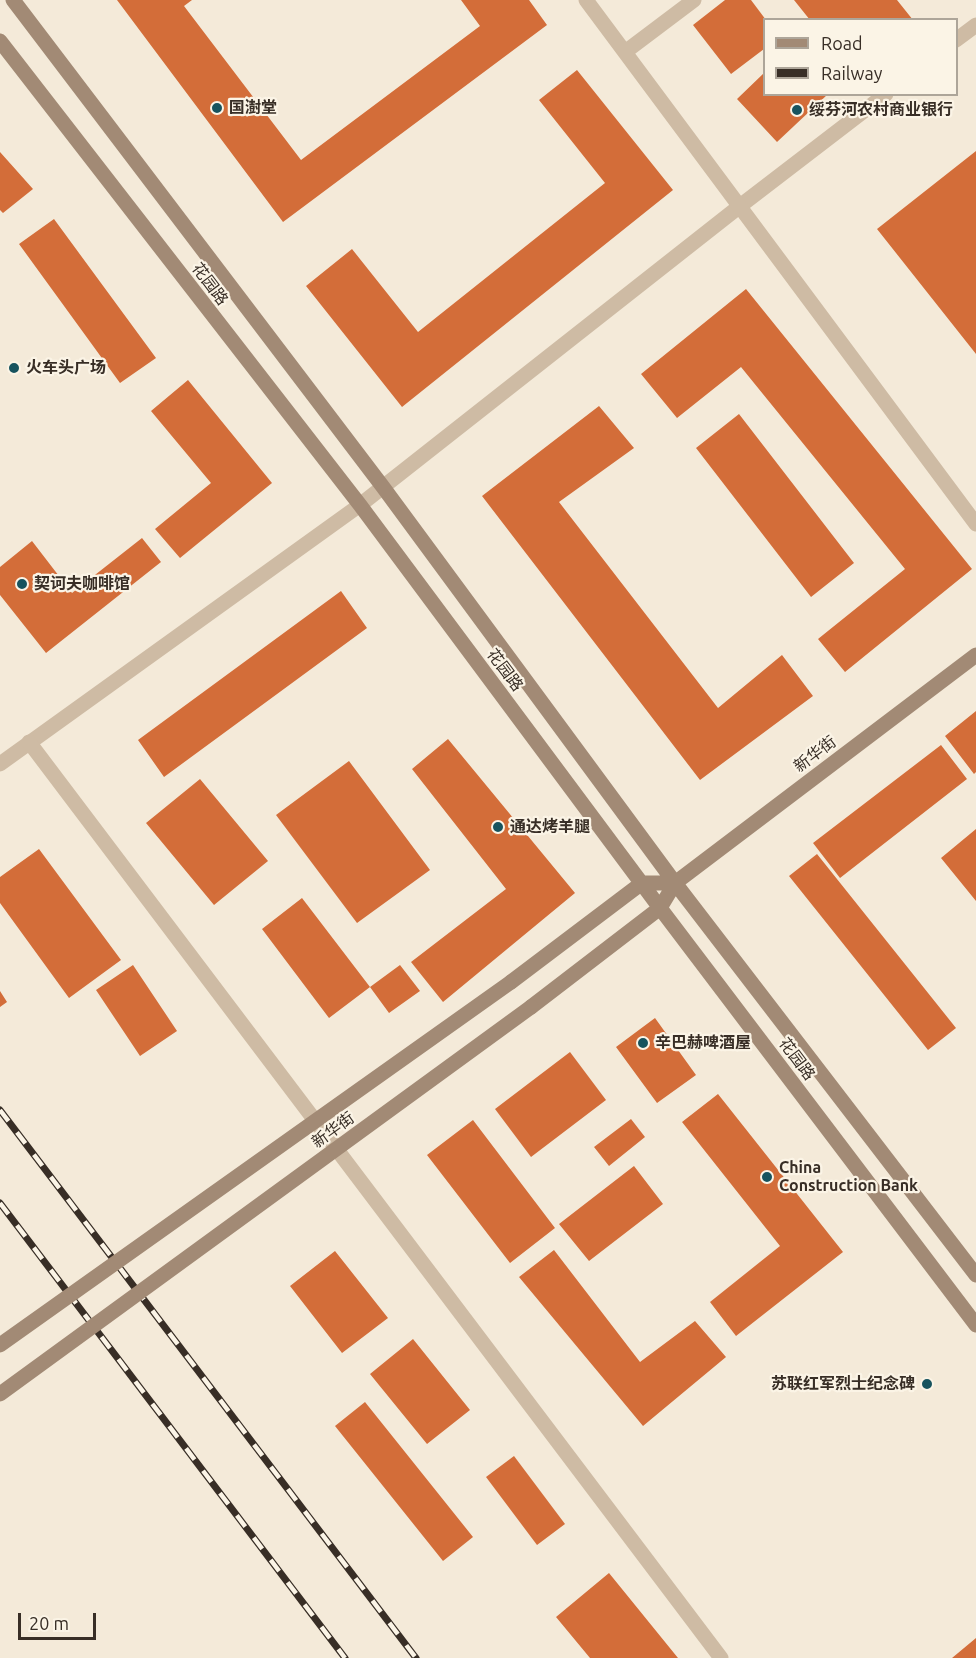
<!DOCTYPE html>
<meta charset="utf-8">
<style>
body{margin:0}
#map{position:relative;width:976px;height:1658px;overflow:hidden;background:#f4ead9;font-family:Ubuntu,sans-serif}
canvas{display:block}
.legend{position:absolute;left:763px;top:18px;width:195px;height:78px;box-sizing:border-box;background:#fbf4e6;border:2px solid #ada599;margin:0;padding:8px 10px;list-style:none;font-size:18px;color:#382e26}
.legend li{display:flex;align-items:center;gap:12px;height:30px}
.legend b{width:30px;border:2px solid #ada599}
.scale{position:absolute;left:18px;top:1613px;width:78px;height:27px;box-sizing:border-box;border:3px solid #382e26;border-top:0;padding-left:8px;font-size:18px;line-height:21px;white-space:nowrap;color:#382e26;-webkit-text-stroke:4px #fbf4e6;paint-order:stroke}
</style>
<div id="map">
<canvas width="976" height="1658"></canvas>
<ul class="legend">
<li><b style="height:8px;background:#a28a75"></b>Road</li>
<li><b style="height:8px;background:#382e26"></b>Railway</li>
</ul>
<div class="scale">20 m</div>
</div>
<script>
const ctx = document.querySelector('canvas').getContext('2d');
ctx.lineJoin = 'round';
function fill(path, color) {
  ctx.fillStyle = color;
  ctx.fill(path, 'evenodd');
}
function shape(rows) {
  const path = new Path2D();
  for (const r of rows) {
    path.moveTo(r[0], r[1]);
    for (let i = 2; i < r.length; i += 2) path.lineTo(r[i], r[i + 1]);
  }
  return path;
}
function strokePath(path, color, width, dash) {
  ctx.strokeStyle = color;
  ctx.lineWidth = width;
  ctx.lineCap = dash ? 'butt' : 'round';
  ctx.setLineDash(dash || []);
  ctx.stroke(path);
}
function drawText(font, color, halo, rows, align = 'center') {
  ctx.font = font + ' Ubuntu,"Noto Sans SC",sans-serif';
  ctx.lineWidth = 4.5;
  ctx.setLineDash([]);
  ctx.textBaseline = 'middle';
  ctx.strokeStyle = halo;
  ctx.fillStyle = color;
  for (const [text, x, y, turn = 0] of rows) {
    ctx.save();
    ctx.translate(x, y);
    ctx.rotate((+turn || 0) * Math.PI / 180);
    ctx.textAlign = isNaN(turn) ? turn : align;
    if (halo) ctx.strokeText(text, 0, 0);
    ctx.fillText(text, 0, 0);
    ctx.restore();
  }
}
fill(shape([
 [117,0,192,0,184,6,301,160,480,26,461,0,529,0,547,25,283,222],
 [725,0,751,0,766,20,764,20,764,49,731,74,693,25],
 [794,0,897,0,913,20,810,20],
 [577,70,673,190,402,407,306,286,352,249,418,332,605,183,539,100],
 [764,73,764,94,828,94,777,142,737,99],
 [976,151,976,354,877,229],
 [0,152,33,189,3,213,0,210],
 [54,219,156,358,120,383,19,244],
 [746,289,972,569,845,672,818,639,905,569,741,367,677,418,641,374],
 [188,380,272,483,180,558,155,529,211,483,151,411],
 [599,406,634,448,559,502,718,708,782,655,813,696,700,780,482,496],
 [739,414,854,563,811,597,696,448],
 [142,538,161,562,46,653,0,595,0,567,32,541,72,593],
 [341,591,367,628,164,777,138,740],
 [976,711,976,772,974,774,945,736],
 [448,739,575,893,443,1002,411,962,506,889,412,769],
 [941,745,967,779,840,878,813,843],
 [349,761,430,870,357,923,276,815],
 [200,779,268,861,214,905,146,823],
 [976,829,976,901,941,858],
 [39,849,121,960,69,998,0,903,0,877],
 [817,854,956,1028,928,1050,789,876],
 [302,898,370,987,329,1018,262,929],
 [133,965,177,1031,140,1056,96,990],
 [400,965,420,991,389,1013,370,987],
 [0,991,7,1002,0,1007],
 [655,1018,696,1075,657,1103,616,1047],
 [570,1052,606,1100,531,1157,495,1109],
 [718,1094,843,1252,736,1336,710,1302,780,1246,682,1122],
 [631,1119,645,1137,609,1166,594,1147],
 [473,1120,555,1228,510,1263,427,1155],
 [634,1166,663,1204,589,1261,559,1224],
 [554,1250,640,1362,695,1321,726,1357,643,1426,519,1277],
 [335,1251,388,1318,342,1353,290,1286],
 [413,1339,470,1410,427,1444,370,1374],
 [365,1402,473,1537,443,1561,335,1426],
 [514,1456,565,1524,537,1545,486,1477],
 [609,1573,678,1658,590,1658,556,1617],
 [976,1638,976,1658,952,1658]
]), '#d36d39');
strokePath(shape([
 [956,40,976,25],
 [0,764,360,505,740,206,886,94]
]), '#cebba4', 15);
strokePath(shape([
 [586,0,976,524],
 [625,52,694,0],
 [29,742,721,1658]
]), '#cebba4', 15);
strokePath(shape([
 [13,0,383,487,675,883,976,1275],
 [0,41,360,505,660,908,976,1325],
 [511,982,642,883,675,883],
 [531,1007,660,908,675,883,976,655]
]), '#a28a75', 15);
const rail = shape([
 [0,1110,416,1658],
 [0,1203,345,1658]
]);
strokePath(rail, '#382e26', 7);
strokePath(rail, '#fbf4e6', 4.5, [14]);
strokePath(shape([
 [0,1345,511,982],
 [0,1394,531,1007]
]), '#a28a75', 15);
for (const [x, y, r, color] of [
 [217,108,6,"#17535e"],
 [797,110,6,"#17535e"],
 [14,368,6,"#17535e"],
 [22,584,6,"#17535e"],
 [498,827,6,"#17535e"],
 [643,1043,6,"#17535e"],
 [767,1177,6,"#17535e"],
 [927,1384,6,"#17535e"]
]) {
  const dot = new Path2D();
  dot.arc(x, y, r, 0, 2 * Math.PI);
  ctx.fillStyle = color;
  ctx.fill(dot);
  strokePath(dot, '#fbf4e6', 2);
}
drawText('bold 16px', '#382e26', '#fbf4e6', [
 ["国澍堂",229,108],
 ["绥芬河农村商业银行",809,110],
 ["火车头广场",26,368],
 ["契诃夫咖啡馆",34,584],
 ["通达烤羊腿",510,827],
 ["辛巴赫啤酒屋",655,1043],
 ["China",779,1168],
 ["Construction Bank",779,1186],
 ["苏联红军烈士纪念碑",915,1384,"right"]
], 'left');
drawText('16px', '#382e26', '#fbf4e6', [
 ["花园路",210,284,53],
 ["花园路",505,670,53],
 ["新华街",815,754,-37],
 ["花园路",797,1059,53],
 ["新华街",333,1130,-36]
]);
</script>
